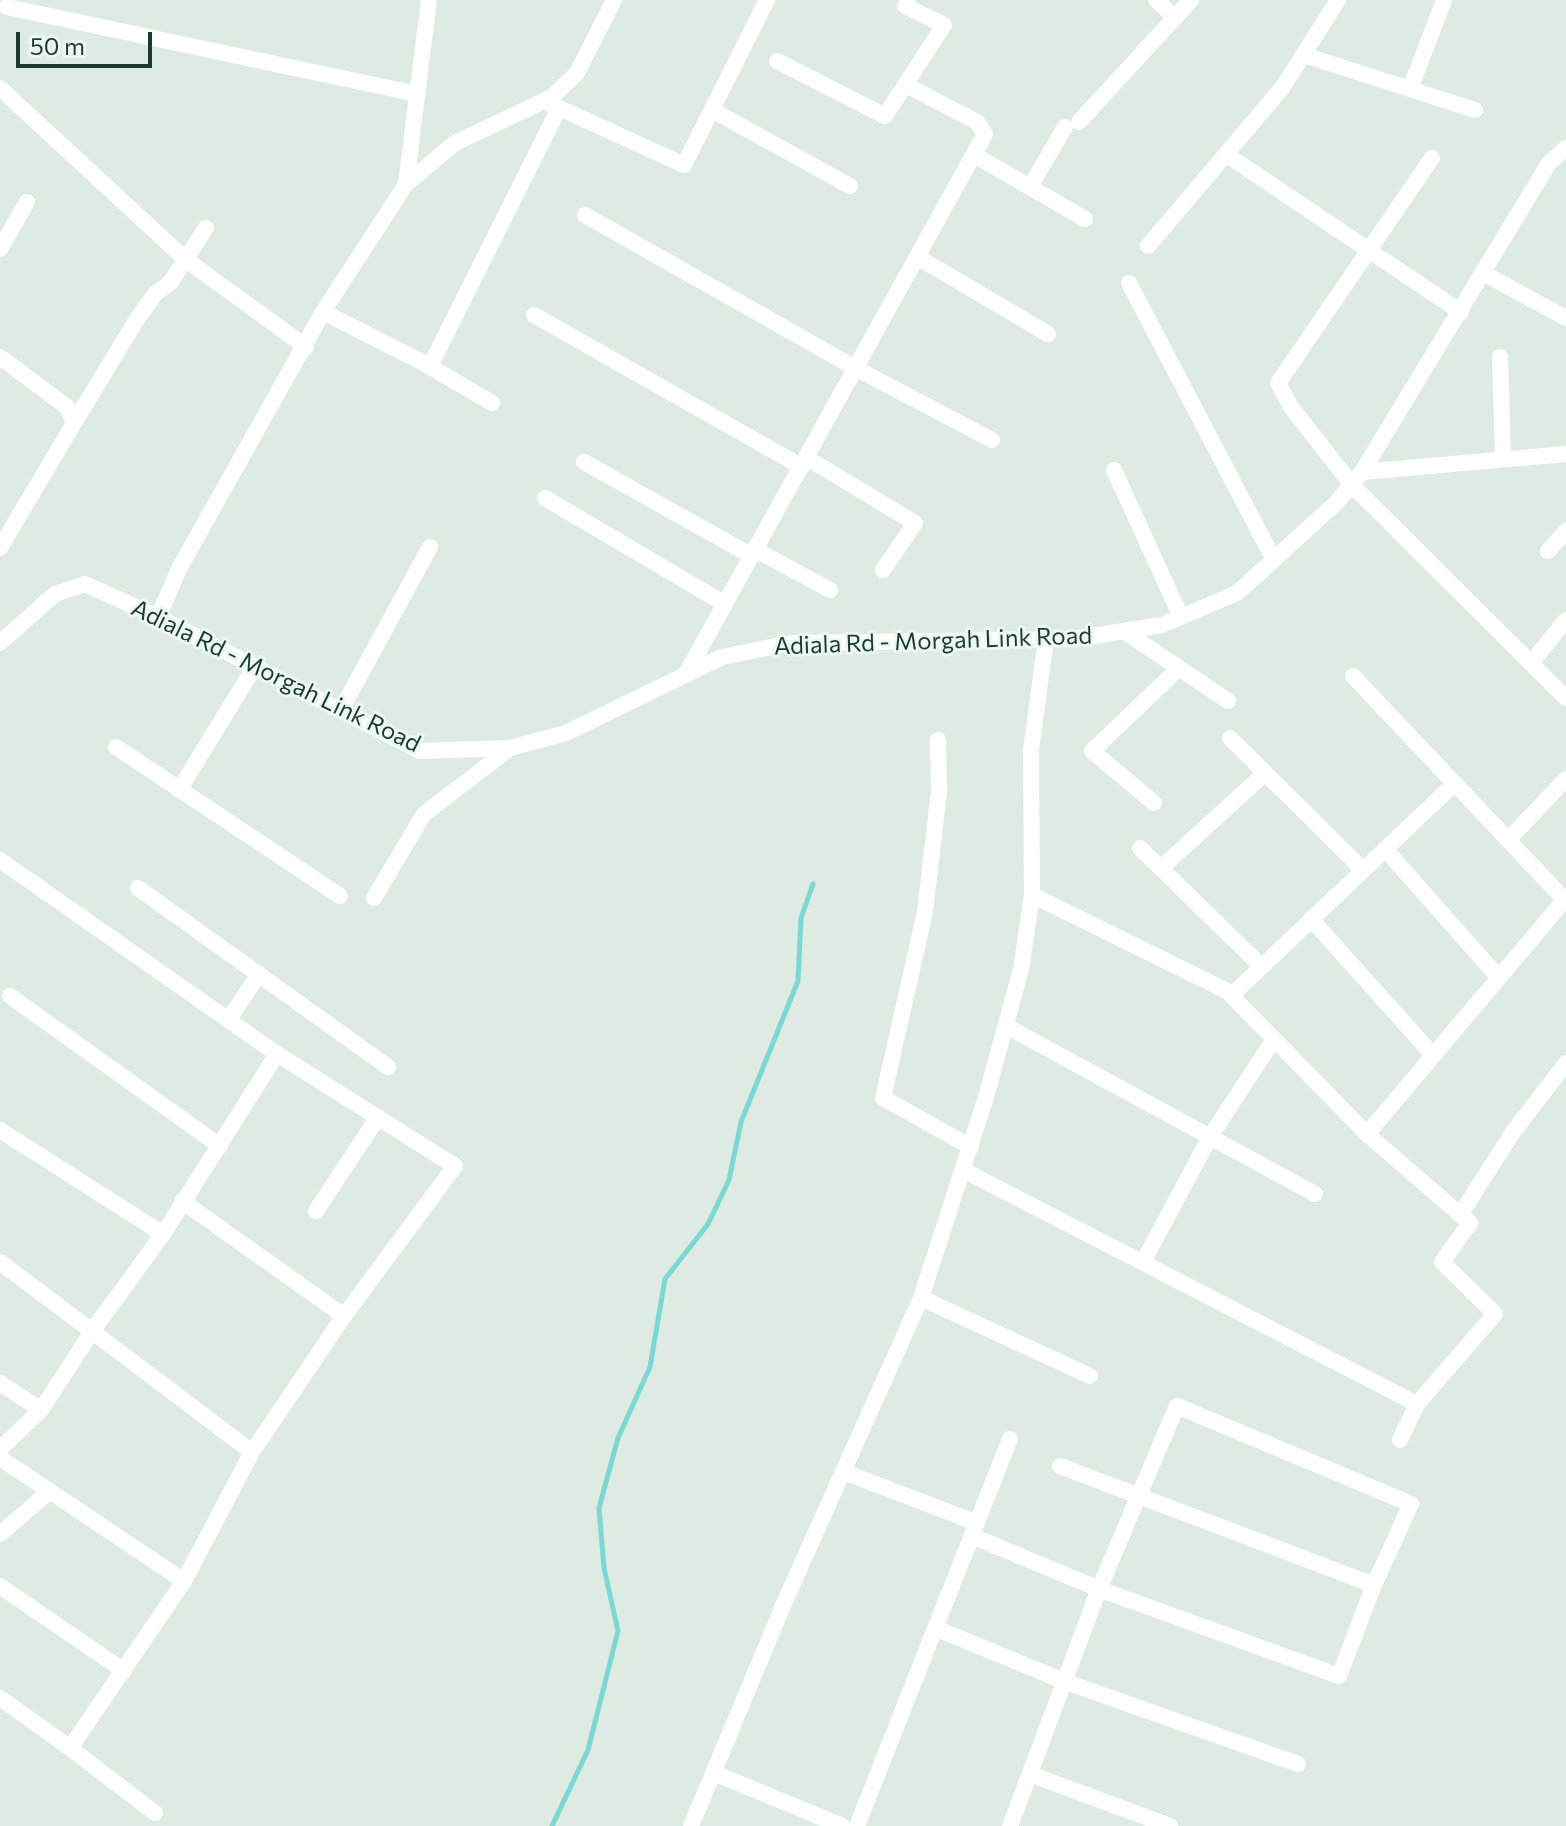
<!DOCTYPE html>
<style>
body{margin:0}
#map{position:relative;width:1566px;height:1826px;overflow:hidden;background:#ddebe2;font-family:Commissioner,sans-serif}
canvas{display:block}
.scale{position:absolute;left:16px;top:32px;width:136px;height:36px;box-sizing:border-box;border:4px solid #1d3c2e;border-top:0;padding-left:10px;font-size:24px;line-height:28px;white-space:nowrap;color:#1d3c2e;-webkit-text-stroke:6px #edf7f1;paint-order:stroke}
</style>
<div id="map">
<canvas width="1566" height="1826"></canvas>
<div class="scale">50 m</div>
</div>
<script>
const ctx = document.querySelector('canvas').getContext('2d');
ctx.lineJoin = 'round';
function shape(rows) {
  const path = new Path2D();
  for (const r of rows) {
    path.moveTo(r[0], r[1]);
    for (let i = 2; i < r.length; i += 2) path.lineTo(r[i], r[i + 1]);
  }
  return path;
}
function strokePath(path, color, width, dash) {
  ctx.strokeStyle = color;
  ctx.lineWidth = width;
  ctx.lineCap = dash ? 'butt' : 'round';
  ctx.setLineDash(dash || []);
  ctx.stroke(path);
}
function drawText(font, color, halo, rows, align = 'center') {
  ctx.font = font + ' Commissioner,sans-serif';
  ctx.lineWidth = 6;
  ctx.setLineDash([]);
  ctx.textBaseline = 'middle';
  ctx.strokeStyle = halo;
  ctx.fillStyle = color;
  for (const [text, x, y, turn = 0] of rows) {
    ctx.save();
    ctx.translate(x, y);
    ctx.rotate((+turn || 0) * Math.PI / 180);
    ctx.textAlign = isNaN(turn) ? turn : align;
    if (halo) ctx.strokeText(text, 0, 0);
    ctx.fillText(text, 0, 0);
    ctx.restore();
  }
}
strokePath(shape([
 [552,1826,588,1750,618,1631,604,1568,599,1508,618,1438,650,1367,665,1279,708,1224,729,1180,741,1122,798,981,801,918,813,884]
]), '#7dd8d5', 5);
strokePath(shape([
 [1156,0,1175,18],
 [7,7,417,94],
 [1304,55,1475,110],
 [777,61,885,116,944,25,905,6,908,0],
 [0,88,185,259,306,347],
 [1410,89,1444,0],
 [544,101,684,165,767,0],
 [712,110,850,186],
 [1079,122,1191,0],
 [1227,155,1461,312],
 [976,156,1085,219],
 [1432,158,1278,383,1291,407,1352,485,1566,698],
 [406,184,429,0],
 [1030,187,1065,127],
 [585,215,857,369,992,440],
 [1148,246,1282,88,1338,0],
 [0,249,27,202],
 [919,258,1048,334],
 [1483,273,1566,318],
 [1129,283,1274,560],
 [323,312,424,363,492,403],
 [534,315,802,467],
 [0,357,67,407,74,423,0,548],
 [1500,357,1503,459],
 [430,366,559,108],
 [74,423,137,319,156,293,170,283,206,228],
 [807,458,915,523,883,570],
 [584,462,752,556],
 [1114,470,1181,617],
 [1362,472,1566,454],
 [545,498,725,604],
 [756,550,830,590],
 [1548,551,1566,531],
 [158,617,180,567,323,312,406,184,455,143,552,97,577,73,614,0],
 [1124,631,1228,701],
 [0,643,55,594,85,584,158,617,420,751,510,748,566,733,722,657,791,643,1073,639,1162,625,1237,593,1336,503,1362,472,1549,163,1566,148],
 [1531,663,1566,620],
 [686,674,985,134,977,122,906,85],
 [1353,676,1562,897,1562,903,1367,1134],
 [341,710,430,547],
 [1230,738,1363,870],
 [938,740,939,791,925,912,883,1098,971,1147],
 [116,747,340,896],
 [179,790,255,666],
 [1154,803,1092,751,1179,668],
 [1509,839,1566,779],
 [1140,848,1261,966],
 [1385,849,1499,978],
 [0,860,277,1054,455,1166,344,1316,252,1452,184,1581],
 [1161,868,1264,774],
 [138,888,388,1067],
 [1032,895,1227,991,1367,1134,1470,1223,1442,1262,1495,1314,1417,1404,1400,1440],
 [374,898,424,814,509,749],
 [1311,919,1433,1055],
 [1232,995,1455,783],
 [10,996,220,1146],
 [229,1019,259,974],
 [1006,1026,1315,1194],
 [0,1130,163,1234],
 [963,1170,1417,1404],
 [182,1201,344,1316],
 [316,1211,378,1117],
 [1460,1215,1513,1132,1566,1063],
 [0,1262,252,1452],
 [1143,1262,1210,1137,1274,1039],
 [921,1298,1090,1376],
 [0,1383,41,1410],
 [0,1449,41,1410,93,1330,163,1234,277,1054],
 [0,1458,184,1581,70,1748,0,1698],
 [1060,1466,1374,1585],
 [844,1472,977,1523],
 [0,1534,50,1491],
 [972,1536,1099,1589,1339,1676,1374,1585,1411,1504,1177,1406,1099,1589,1010,1826],
 [0,1586,124,1671],
 [935,1628,1066,1682,1298,1764],
 [70,1748,155,1813],
 [714,1773,842,1826],
 [1030,1774,1170,1826],
 [691,1826,785,1601,921,1298,986,1097,1021,969,1032,895,1031,750,1046,639],
 [857,1826,1010,1439]
]), '#fff', 16);
drawText('24px', '#1d3c2e', '#edf7f1', [
 ["Adiala Rd - Morgah Link Road",933,641,-2],
 ["Adiala Rd - Morgah Link Road",276,676,26]
]);
</script>
